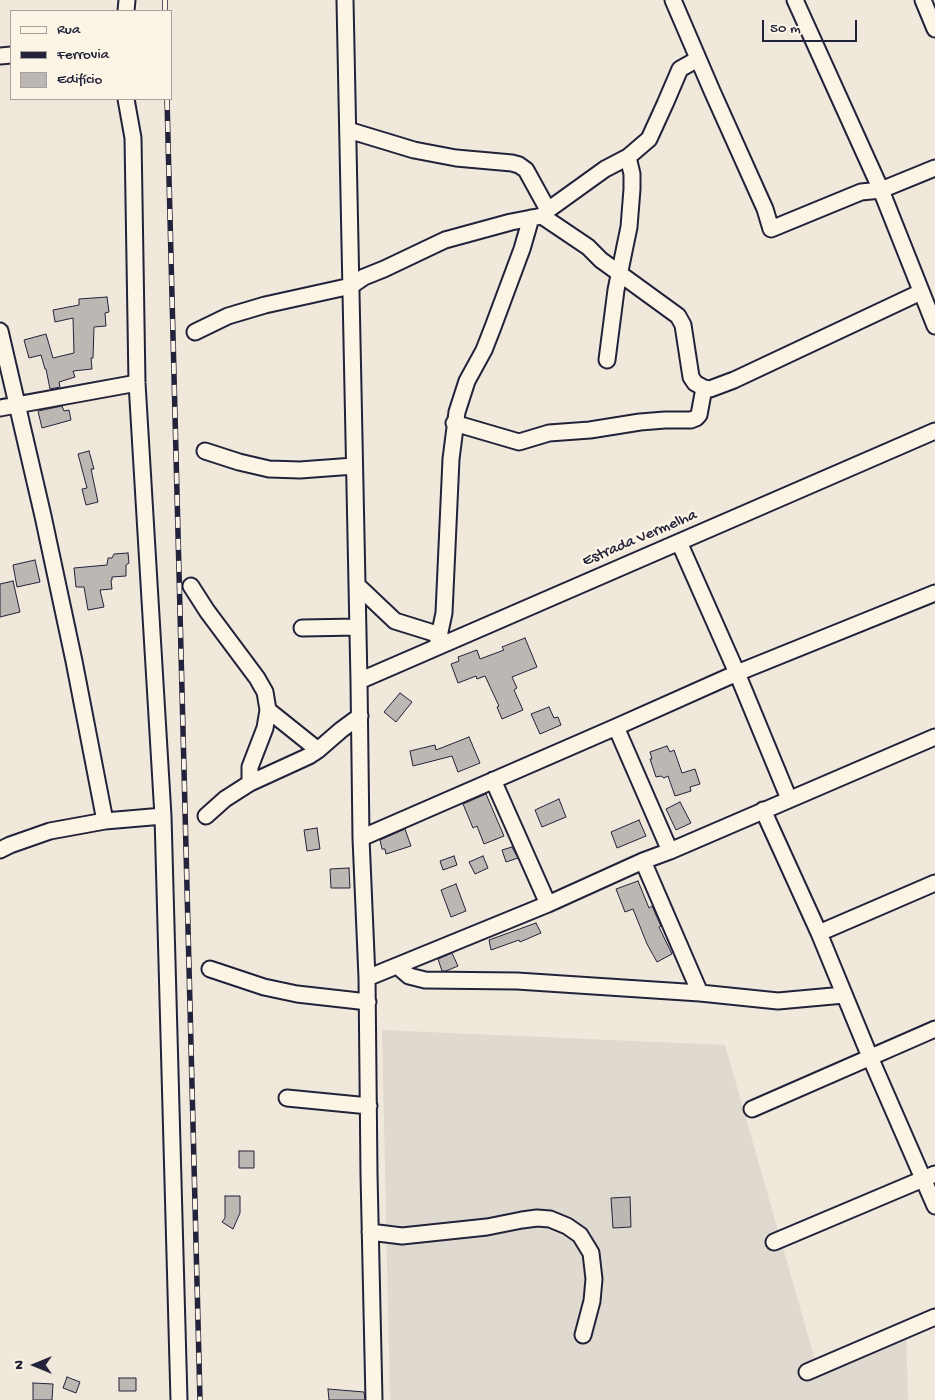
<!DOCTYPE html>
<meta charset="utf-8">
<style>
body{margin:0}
#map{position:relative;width:935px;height:1400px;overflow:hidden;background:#efe8db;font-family:"Gochi Hand",sans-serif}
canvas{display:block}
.legend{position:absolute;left:10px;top:10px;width:162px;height:90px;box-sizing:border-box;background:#fcf5e5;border:1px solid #a5a1a1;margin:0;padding:6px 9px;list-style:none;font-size:15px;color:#22223b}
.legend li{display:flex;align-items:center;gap:10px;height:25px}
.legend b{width:25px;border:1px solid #a5a1a1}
.north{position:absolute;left:10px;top:1340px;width:50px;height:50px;-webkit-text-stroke:4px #fcf5e5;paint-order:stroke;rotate:270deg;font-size:14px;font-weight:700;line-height:20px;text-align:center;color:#22223b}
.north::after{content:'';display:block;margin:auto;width:18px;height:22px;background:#22223b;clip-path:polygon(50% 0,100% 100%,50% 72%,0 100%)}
.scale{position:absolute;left:762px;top:20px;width:95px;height:22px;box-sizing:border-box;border:2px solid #22223b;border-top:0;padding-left:6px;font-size:15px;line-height:18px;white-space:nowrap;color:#22223b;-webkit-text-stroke:4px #fcf5e5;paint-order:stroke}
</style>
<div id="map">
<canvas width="935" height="1400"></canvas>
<ul class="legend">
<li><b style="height:6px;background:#fcf5e5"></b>Rua</li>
<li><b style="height:6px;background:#22223b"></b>Ferrovia</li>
<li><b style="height:14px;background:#bcb7b3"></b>Edifício</li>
</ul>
<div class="north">N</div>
<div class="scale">50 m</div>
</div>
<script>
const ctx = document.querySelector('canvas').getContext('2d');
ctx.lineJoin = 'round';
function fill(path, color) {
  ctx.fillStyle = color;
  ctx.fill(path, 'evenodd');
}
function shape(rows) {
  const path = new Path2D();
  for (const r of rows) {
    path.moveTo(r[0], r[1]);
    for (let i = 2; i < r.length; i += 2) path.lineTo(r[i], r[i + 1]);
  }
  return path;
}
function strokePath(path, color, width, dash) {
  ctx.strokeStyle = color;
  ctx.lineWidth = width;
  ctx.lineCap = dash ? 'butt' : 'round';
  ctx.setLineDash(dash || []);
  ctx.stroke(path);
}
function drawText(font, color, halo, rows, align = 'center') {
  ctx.font = font + ' "Gochi Hand",sans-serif';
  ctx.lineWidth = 5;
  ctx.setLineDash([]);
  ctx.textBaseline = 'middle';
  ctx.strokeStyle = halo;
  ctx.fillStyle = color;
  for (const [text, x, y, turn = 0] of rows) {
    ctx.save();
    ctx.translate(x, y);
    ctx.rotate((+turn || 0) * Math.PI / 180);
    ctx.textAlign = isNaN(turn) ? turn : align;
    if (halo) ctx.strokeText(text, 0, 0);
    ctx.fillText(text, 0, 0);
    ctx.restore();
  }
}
fill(shape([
 [382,1030,725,1045,817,1367,906,1329,908,1400,390,1400]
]), '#e0d9cf');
const building = shape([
 [107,297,109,312,105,313,106,326,94,327,93,358,91,358,92,369,73,371,75,377,59,382,60,387,50,389,46,369,45,369,41,355,29,358,24,340,46,334,53,358,74,353,73,318,55,322,53,310,79,305,79,299,107,297],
 [62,406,64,411,69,410,71,420,42,428,38,411,62,406],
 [89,451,94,469,91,469,98,502,86,505,82,489,87,488,78,454,89,451],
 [128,553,129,563,126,565,126,576,112,577,112,580,111,580,112,589,100,590,104,607,88,610,84,587,76,587,74,568,107,565,108,558,112,558,114,554,128,553],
 [35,560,40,582,17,587,13,565,35,560],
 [13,581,20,612,0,617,0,584,13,581],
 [525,638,537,667,512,677,517,688,514,690,523,710,502,719,497,707,499,706,485,676,477,679,476,676,458,683,451,664,459,661,458,657,477,650,480,659,504,650,502,647,525,638],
 [400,693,412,702,396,722,384,712,400,693],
 [549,707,554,718,558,717,561,725,540,734,531,714,549,707],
 [469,737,480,763,458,772,452,756,413,766,410,751,435,745,436,750,469,737],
 [667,746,670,752,674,750,682,773,695,769,700,784,690,787,691,791,675,796,668,776,664,778,661,776,656,777,650,759,652,759,650,752,667,746],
 [486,794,504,836,484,844,477,826,473,828,463,804,486,794],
 [559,799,566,817,542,827,535,810,559,799],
 [680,802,691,823,676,830,666,809,680,802],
 [639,820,646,836,617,848,611,832,639,820],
 [317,828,320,849,307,851,304,830,317,828],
 [405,829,411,846,386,854,385,849,382,849,380,840,405,829],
 [512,847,518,858,506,862,502,850,512,847],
 [454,856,457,865,443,870,440,861,454,856],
 [483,856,488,868,475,874,469,862,483,856],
 [349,868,350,888,331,888,330,869,349,868],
 [638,881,649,908,652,906,661,926,659,927,672,954,657,962,647,944,633,909,625,912,616,889,638,881],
 [456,884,466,911,451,917,441,890,456,884],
 [536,923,541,933,520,942,519,940,491,950,489,940,536,923],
 [452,953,458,966,446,971,442,971,438,959,452,953],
 [239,1151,254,1151,254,1168,239,1168,239,1151],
 [225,1196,240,1196,240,1213,233,1229,222,1222,225,1218,225,1196],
 [630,1197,631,1227,613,1228,611,1198,630,1197],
 [67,1377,80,1382,76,1393,63,1388,67,1377],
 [119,1378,136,1378,136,1391,119,1391,119,1378],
 [33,1383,53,1384,52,1400,33,1400,33,1383],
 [328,1389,364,1392,365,1400,329,1400,328,1389]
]);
fill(building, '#bcb7b3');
strokePath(building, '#22223b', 1);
const minor = shape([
 [345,0,359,681,361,838,367,978,369,1174,374,1400],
 [673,0,712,91,765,209,771,229,861,192,881,190,935,168],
 [795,0,881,190,935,326],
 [923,0,935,29],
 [126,11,127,0],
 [0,56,11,55],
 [126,99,133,138,137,383,163,816,179,1400],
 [348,130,414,150,456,158,512,163,519,165,526,170,548,210],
 [542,216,588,247,601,260,678,316,683,325,691,377,695,383,704,388,710,389,734,380,921,292],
 [0,331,43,516,74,661,105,821],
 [195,332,228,316,265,305,351,286,364,277,384,269,445,240,511,222,542,216,548,210,605,169,628,157,649,139,665,104,680,69,698,59],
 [607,360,616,290,629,227,632,189,632,174,628,157],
 [0,408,137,383],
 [454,423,519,442,549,433,590,430,640,422,665,420,691,420,696,418,699,415,704,388],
 [205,451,239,462,269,469,300,470,354,466],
 [679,542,737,673,789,799],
 [357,585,395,621,440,635],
 [191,586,207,611,257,678,265,692,268,710,265,728,250,767,250,783],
 [302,628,358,627],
 [437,646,444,613,451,459,457,412,467,381,484,350,493,327,522,249,531,218],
 [359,681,935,431],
 [268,710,318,750],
 [616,727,670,851],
 [493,780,548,904],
 [763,810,819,933,870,1057,935,1206],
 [206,816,225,799,250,783,309,756,318,750,341,730,360,716],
 [361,838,616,727,737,673,935,593],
 [0,850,10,845,50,831,105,821,163,816],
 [643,861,700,993],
 [819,933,935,883],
 [399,965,402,970,409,976,425,980,517,981,700,993,778,1001,844,995],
 [210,969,264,987,297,994,368,1002],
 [367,978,548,904,643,861,670,851,935,737],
 [287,1098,369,1106],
 [752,1109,935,1029],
 [370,1232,402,1236,487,1227,522,1220,537,1218,550,1219,567,1226,580,1235,591,1253,594,1279,592,1301,583,1335],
 [774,1242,935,1174],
 [807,1372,935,1317]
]);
strokePath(minor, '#22223b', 19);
strokePath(minor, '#fcf5e5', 15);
const rail = shape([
 [165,0,165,11],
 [167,99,200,1400]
]);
strokePath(rail, '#22223b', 5.5);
strokePath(rail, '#fcf5e5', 4, [11]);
drawText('16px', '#22223b', '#fcf5e5', [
 ["Estrada Vermelha",640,539,-23]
]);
</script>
